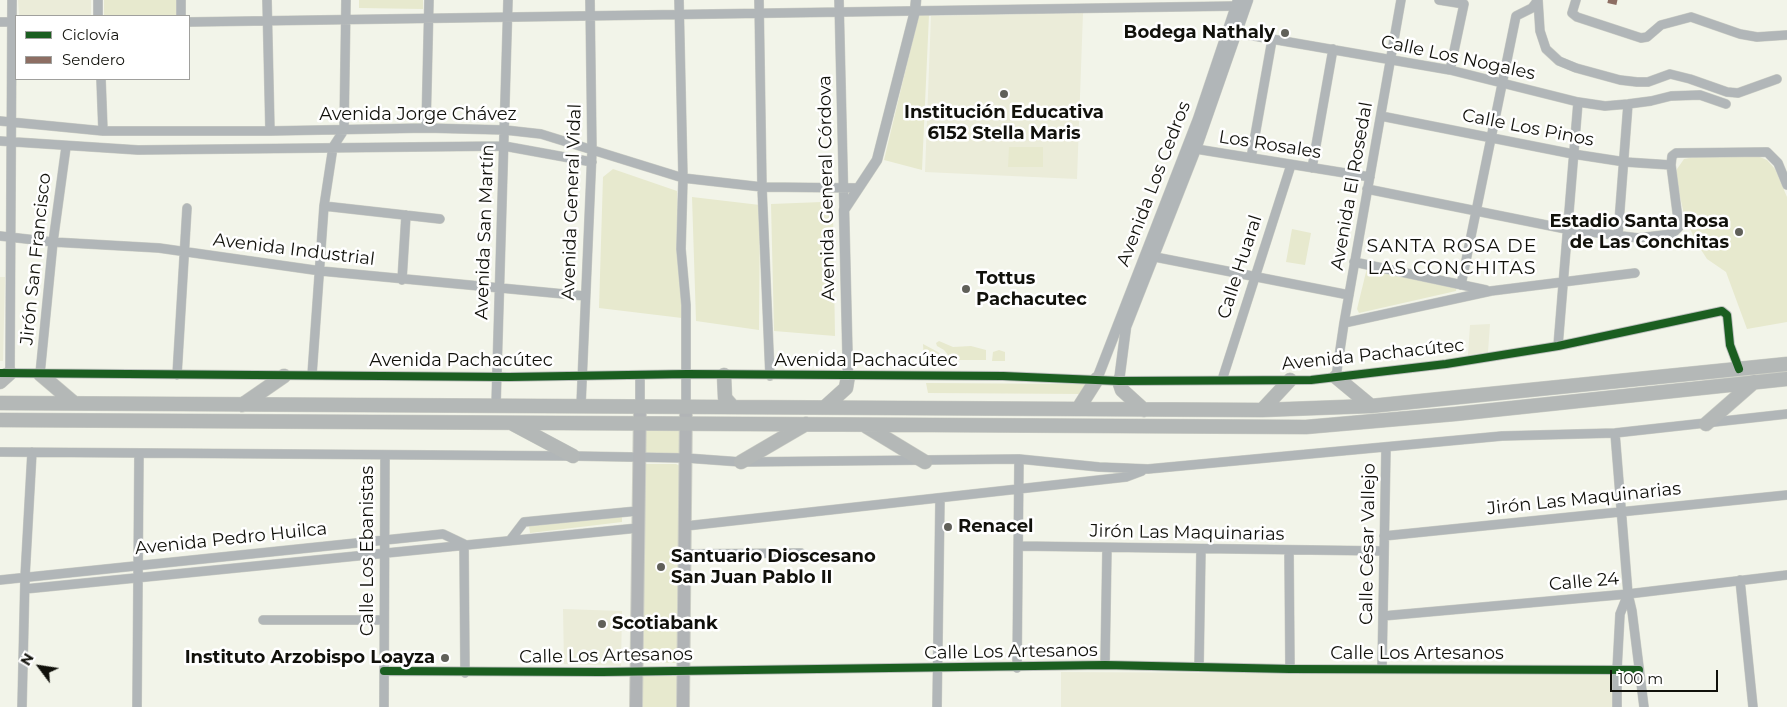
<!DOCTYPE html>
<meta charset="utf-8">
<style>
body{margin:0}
#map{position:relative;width:1787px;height:707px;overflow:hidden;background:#f2f4e9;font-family:Montserrat,sans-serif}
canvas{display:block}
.legend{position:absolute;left:15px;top:15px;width:175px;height:65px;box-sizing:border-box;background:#fff;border:1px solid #a0a09d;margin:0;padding:6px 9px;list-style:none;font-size:15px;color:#11110b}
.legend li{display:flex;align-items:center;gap:10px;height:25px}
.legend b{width:25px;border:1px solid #a0a09d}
.north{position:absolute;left:15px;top:642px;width:50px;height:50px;-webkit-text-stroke:4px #fff;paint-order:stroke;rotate:301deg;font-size:14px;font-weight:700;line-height:20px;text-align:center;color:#11110b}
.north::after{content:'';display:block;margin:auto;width:18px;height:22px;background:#11110b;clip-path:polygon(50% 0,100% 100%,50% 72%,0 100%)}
.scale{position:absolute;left:1610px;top:670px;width:108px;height:22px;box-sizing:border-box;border:2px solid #11110b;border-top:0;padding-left:6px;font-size:15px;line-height:18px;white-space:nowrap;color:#11110b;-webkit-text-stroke:4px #fff;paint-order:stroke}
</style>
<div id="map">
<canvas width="1787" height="707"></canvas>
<ul class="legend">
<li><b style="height:6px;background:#1b5e20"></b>Ciclovía</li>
<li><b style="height:6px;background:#8d6e63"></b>Sendero</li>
</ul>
<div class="north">N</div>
<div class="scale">100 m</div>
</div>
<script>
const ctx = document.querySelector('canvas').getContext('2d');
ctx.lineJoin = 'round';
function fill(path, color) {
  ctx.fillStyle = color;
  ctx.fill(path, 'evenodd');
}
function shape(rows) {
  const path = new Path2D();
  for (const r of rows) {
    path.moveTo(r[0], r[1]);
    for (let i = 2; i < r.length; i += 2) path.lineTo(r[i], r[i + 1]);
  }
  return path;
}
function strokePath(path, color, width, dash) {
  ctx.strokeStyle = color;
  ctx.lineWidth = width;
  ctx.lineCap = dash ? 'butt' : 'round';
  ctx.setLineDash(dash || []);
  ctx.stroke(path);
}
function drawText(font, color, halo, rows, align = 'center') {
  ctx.font = font + ' Montserrat,sans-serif';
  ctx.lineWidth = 5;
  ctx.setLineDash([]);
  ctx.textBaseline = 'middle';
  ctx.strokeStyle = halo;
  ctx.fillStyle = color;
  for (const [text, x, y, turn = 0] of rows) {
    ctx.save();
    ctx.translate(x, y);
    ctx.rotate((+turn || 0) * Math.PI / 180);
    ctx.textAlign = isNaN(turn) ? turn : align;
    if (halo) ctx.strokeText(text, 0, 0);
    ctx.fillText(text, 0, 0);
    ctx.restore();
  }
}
fill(shape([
 [18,0,91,0,91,16,19,15],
 [1083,13,1077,179,925,172,931,16],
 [0,277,5,277,3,361,0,361],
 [1490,324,1488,352,1468,355,1470,325],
 [563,609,622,611,621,666,564,664],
 [1061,672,1613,675,1613,707,1061,707]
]), '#ebecd9');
fill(shape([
 [104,0,176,0,176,15,104,16],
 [359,0,423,0,423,9,359,8],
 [919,14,929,15,922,170,884,160],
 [1009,147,1043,147,1043,167,1008,167],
 [1707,155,1755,155,1767,160,1775,169,1787,197,1787,322,1747,329,1726,272,1707,259,1698,245,1685,219,1676,178,1677,169,1684,159],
 [613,169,677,191,682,318,599,308,603,177],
 [692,197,760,205,759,330,696,321],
 [822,202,833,213,835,336,774,331,771,204],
 [1292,229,1311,233,1305,265,1286,262],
 [1367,268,1457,286,1456,291,1359,313,1357,309],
 [939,341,953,347,971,346,986,350,986,360,952,360,944,350,937,346,936,343],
 [923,344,938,352,947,361,924,361],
 [999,350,1005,352,1005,361,992,361,993,352],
 [926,383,1087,384,1082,394,928,393],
 [683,430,682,454,642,454,642,431],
 [646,464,676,464,680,466,679,661,675,663,646,662,643,660,643,467],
 [622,515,622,522,530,533,529,526],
 [676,673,680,678,679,707,640,707,642,674]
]), '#e7e9ce');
const minor = shape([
 [98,0,98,16],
 [181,0,181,16],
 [267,0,270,131],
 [679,0,683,178,681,249,686,305,686,406],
 [759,0,762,187,770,376],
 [839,0,844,210],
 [1439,0,1464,4,1450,70],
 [1538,0,1540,31,1546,49,1559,61,1576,68,1620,80,1637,82,1648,82,1670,74,1690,79,1727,92,1738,93,1777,79],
 [1576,0,1572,13,1577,17,1641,38,1647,37,1661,25,1691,17,1740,34,1757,37,1787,35],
 [0,22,16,22],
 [189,22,1236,6],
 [1237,33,1450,70,1578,102,1605,106,1628,104,1651,101,1671,96,1700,95,1726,104],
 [101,79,103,131],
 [1381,116,1573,154,1625,162,1671,165],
 [0,121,103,131,270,131,426,128,505,130,541,134,683,178,762,187,858,188],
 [426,128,429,0],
 [0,141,138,150,504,146,592,162],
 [1196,149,1370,177],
 [1251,158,1272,40],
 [1312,168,1333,49],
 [1367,189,1566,229,1638,238,1672,234,1679,227,1671,165,1672,156,1676,153,1767,152,1778,163,1787,185],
 [324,206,440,219],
 [1618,235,1628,104],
 [0,236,53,242,159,248,321,271,585,296],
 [1155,257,1349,295],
 [1354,262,1486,290],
 [402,280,406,215],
 [1461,285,1516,16,1532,8,1538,0],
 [1344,323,1491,291,1635,273],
 [1558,346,1578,102],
 [5,373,509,377,687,374,1003,376,1119,381,1311,380,1446,364,1558,346,1722,311,1727,315,1730,345,1739,369],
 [10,373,12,0],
 [40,374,53,242,66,147],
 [177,375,187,208],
 [312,375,324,206,333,147,344,130,346,0],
 [1336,377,1344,323,1401,0],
 [1222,380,1291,165],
 [496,405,508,0],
 [581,405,592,151,590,0],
 [640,406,640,375],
 [1615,433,1628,594,1632,611,1644,707],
 [0,452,573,456,686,458,741,462,1019,459,1099,467,1148,469,1502,436,1615,433,1787,414],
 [686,526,1126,477,1142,471],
 [1384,536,1787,495],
 [511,539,524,522,637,511],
 [1019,546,1384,551],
 [1289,551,1290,669],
 [685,554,801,553],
 [0,580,443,534,464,544,465,673],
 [1740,580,1753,707],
 [25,589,638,528],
 [1383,616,1628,594,1787,575],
 [263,620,384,620],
 [1105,665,1107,548],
 [1199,667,1201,549],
 [1017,668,1019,459],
 [1382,669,1386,448],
 [384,671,602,672,1105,665,1290,669,1639,670],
 [22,707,25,577,32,452],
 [137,707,139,453],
 [384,707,385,455],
 [937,707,940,499],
 [1617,707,1617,670,1620,614,1628,594]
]);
const tertiary = shape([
 [848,376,844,210,877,160,915,11,916,0],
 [1097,379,1198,119,1238,0],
 [1119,381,1126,327,1196,149,1248,0]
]);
const secondary = shape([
 [636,707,640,406],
 [683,707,686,406]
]);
const primary = shape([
 [40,374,74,403],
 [724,375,725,398,732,406],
 [1336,377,1371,406],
 [1119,381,1122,390,1144,410],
 [0,382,10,373],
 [0,403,1262,410,1371,406,1787,364],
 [242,405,284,376],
 [825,407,846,388,848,376],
 [1078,409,1097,379],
 [1262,410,1290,380],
 [0,420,1306,427,1455,414,1787,379],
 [513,424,573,456],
 [1706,424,1754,382],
 [864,425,925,462],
 [741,462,806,424]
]);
strokePath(minor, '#cdcfc6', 10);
strokePath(tertiary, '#cdcfc6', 11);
strokePath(secondary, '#cdcfc6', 14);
strokePath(primary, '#cdcfc6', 15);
strokePath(minor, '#b1b6b8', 9);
strokePath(tertiary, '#b1b6b8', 10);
strokePath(secondary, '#b1b4b6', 12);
strokePath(primary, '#b4b8b7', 14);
strokePath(shape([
 [1608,0,1617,2]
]), '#8d6e63', 6, [12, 6]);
strokePath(shape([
 [0,373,509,377,687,374,1003,376,1119,381,1311,380,1446,364,1558,346,1722,311,1727,315,1730,345,1739,369],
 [384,671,602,672,1105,665,1290,669,1639,670]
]), '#1b5e20', 8);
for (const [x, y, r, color] of [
 [1285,33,5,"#606059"],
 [1004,94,5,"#606059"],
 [1739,232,5,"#606059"],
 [966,289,5,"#606059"],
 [948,527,5,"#606059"],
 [661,567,5,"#606059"],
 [602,624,5,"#606059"],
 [445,658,5,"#606059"]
]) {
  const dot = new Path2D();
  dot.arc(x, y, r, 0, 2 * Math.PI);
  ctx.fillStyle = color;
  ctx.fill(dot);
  strokePath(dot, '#fff', 2);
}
drawText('bold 18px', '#11110b', '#fff', [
 ["Bodega Nathaly",1275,33,"right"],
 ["Institución Educativa",1004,113,"center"],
 ["6152 Stella Maris",1004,134,"center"],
 ["Estadio Santa Rosa",1729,222,"right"],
 ["de Las Conchitas",1729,243,"right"],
 ["Tottus",976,279],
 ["Pachacutec",976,300],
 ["Renacel",958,527],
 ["Santuario Dioscesano",671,557],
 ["San Juan Pablo II",671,578],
 ["Scotiabank",612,624],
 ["Instituto Arzobispo Loayza",435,658,"right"]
], 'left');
drawText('18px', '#11110b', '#fff', [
 ["Calle Los Nogales",1458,58,12],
 ["Avenida Jorge Chávez",418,115],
 ["Calle Los Pinos",1528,128,11],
 ["Los Rosales",1270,145,9],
 ["Avenida Los Cedros",1154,184,-69],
 ["Avenida El Rosedal",1352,186,-80],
 ["Avenida General Córdova",827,188,-91],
 ["Avenida General Vidal",572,202,-88],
 ["Avenida San Martín",485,232,-88],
 ["Avenida Industrial",294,250,7],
 ["Jirón San Francisco",36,259,-84],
 ["Calle Huaral",1240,267,-72],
 ["Avenida Pachacútec",1373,355,-6],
 ["Avenida Pachacútec",461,361],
 ["Avenida Pachacútec",866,361],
 ["Jirón Las Maquinarias",1584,499,-6],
 ["Jirón Las Maquinarias",1187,533,1],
 ["Avenida Pedro Huilca",231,539,-6],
 ["Calle César Vallejo",1368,544,-89],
 ["Calle Los Ebanistas",368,551,-90],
 ["Calle 24",1584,582,-5],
 ["Calle Los Artesanos",1011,652,-1],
 ["Calle Los Artesanos",1417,654],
 ["Calle Los Artesanos",606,656,-1]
]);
ctx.letterSpacing = '1px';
drawText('19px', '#11110b', '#fff', [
 ["SANTA ROSA DE",1452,246],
 ["LAS CONCHITAS",1452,268]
]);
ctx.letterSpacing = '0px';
</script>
